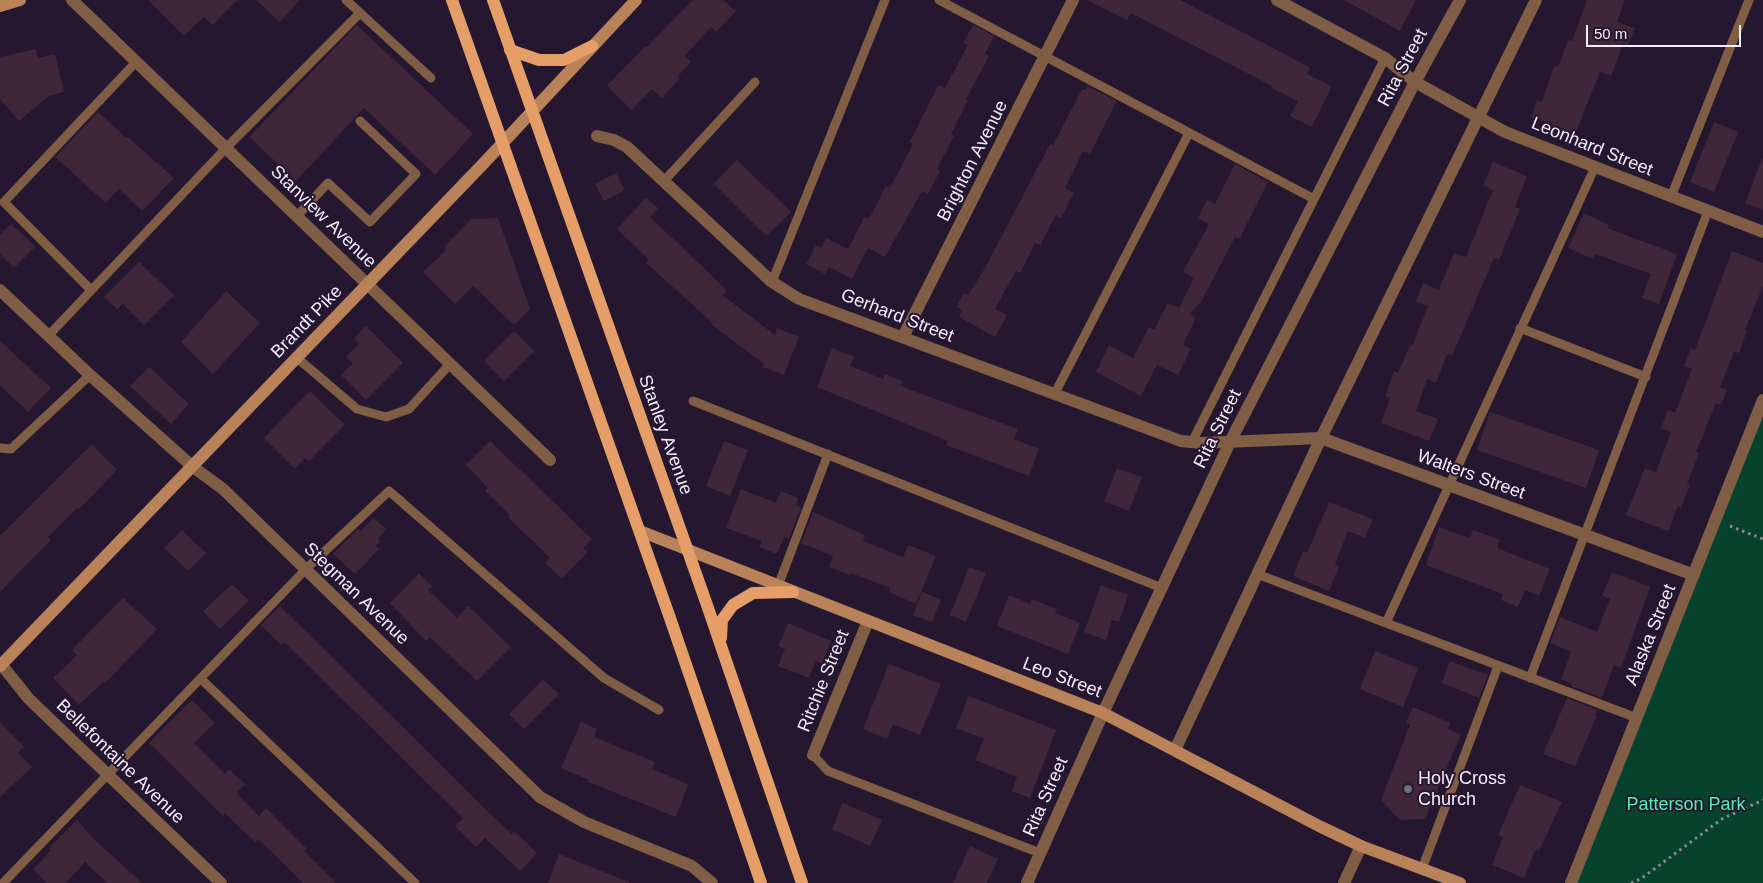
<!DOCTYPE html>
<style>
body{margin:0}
#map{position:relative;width:1763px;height:883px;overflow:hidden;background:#25172f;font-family:Helvetica,sans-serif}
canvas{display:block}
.scale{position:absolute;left:1586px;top:25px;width:155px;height:22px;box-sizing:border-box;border:2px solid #f4ebfb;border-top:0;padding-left:6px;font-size:15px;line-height:18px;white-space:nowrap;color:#f4ebfb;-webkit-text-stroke:4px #25172f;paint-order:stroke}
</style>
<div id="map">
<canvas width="1763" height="883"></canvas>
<div class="scale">50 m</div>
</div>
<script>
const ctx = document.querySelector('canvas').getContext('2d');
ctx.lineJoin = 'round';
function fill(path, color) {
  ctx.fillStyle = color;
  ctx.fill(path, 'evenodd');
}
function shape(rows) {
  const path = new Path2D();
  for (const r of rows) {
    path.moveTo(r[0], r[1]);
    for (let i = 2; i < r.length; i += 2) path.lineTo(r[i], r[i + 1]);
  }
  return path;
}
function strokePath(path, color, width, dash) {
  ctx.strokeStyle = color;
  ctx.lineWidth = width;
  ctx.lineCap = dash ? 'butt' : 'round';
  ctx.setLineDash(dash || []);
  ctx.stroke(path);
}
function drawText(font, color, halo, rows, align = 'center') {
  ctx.font = font + ' Helvetica,sans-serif';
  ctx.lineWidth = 4;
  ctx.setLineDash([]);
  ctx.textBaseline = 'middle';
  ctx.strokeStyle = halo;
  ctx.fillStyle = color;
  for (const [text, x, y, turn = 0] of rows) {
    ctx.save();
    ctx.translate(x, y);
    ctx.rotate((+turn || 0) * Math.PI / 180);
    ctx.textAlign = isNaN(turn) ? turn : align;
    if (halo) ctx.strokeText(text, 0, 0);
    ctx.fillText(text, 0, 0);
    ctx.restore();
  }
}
fill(shape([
 [1763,400,1763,883,1571,883]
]), '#06422c');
fill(shape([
 [148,0,237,0,213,25,204,17,184,36],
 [256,0,300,0,280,22],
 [693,0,723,0,736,11,716,32,711,27,689,51,685,56,691,62,678,76,680,78,662,98,652,89,632,110,607,86,645,46,647,47],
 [1087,0,1180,0,1275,49,1310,68,1307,74,1332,86,1312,127,1290,116,1298,101,1271,88,1272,86,1131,13,1127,20],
 [1344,0,1416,0,1400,31],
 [1587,0,1625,0,1617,22,1635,28,1628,46,1623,44,1611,76,1600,72,1575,134,1531,117,1537,100,1542,102,1554,66,1558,67,1568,40,1572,41],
 [357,25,473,134,435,175,364,108,296,181,249,137],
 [973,25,994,36,985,54,989,56,966,99,968,100,951,134,954,136,937,169,940,171,928,194,922,191,885,257,868,248,852,279,829,267,825,274,806,264,816,245,821,248,826,238,848,249,864,217,869,219,886,186,890,188,913,144,910,142,938,85,945,88,968,45,963,43],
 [36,49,38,58,55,54,64,92,49,96,19,121,0,99,0,57],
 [1087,86,1117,101,1090,154,1083,151,1065,188,1074,193,1061,218,1056,215,1040,245,1035,243,1020,273,1016,271,995,309,1007,315,995,337,959,317,962,310,956,307,964,293,968,295,985,268,1050,144,1053,145,1082,89,1085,90],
 [98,112,126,138,128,137,174,178,142,211,119,189,106,203,55,157],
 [1714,122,1738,132,1714,192,1690,182],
 [1762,159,1763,160,1763,210,1745,203],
 [737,160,791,212,766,236,714,184],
 [1493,162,1527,176,1515,207,1520,209,1499,260,1494,258,1452,356,1447,354,1436,383,1427,379,1416,411,1438,419,1429,441,1381,423,1390,398,1385,396,1394,371,1398,373,1410,345,1412,346,1428,306,1416,301,1423,283,1439,290,1454,253,1466,257,1493,190,1483,186],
 [1235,164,1268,182,1239,239,1235,237,1201,302,1190,314,1196,318,1183,345,1191,349,1178,375,1157,365,1141,396,1096,372,1109,345,1133,358,1149,327,1154,330,1168,303,1179,308,1194,278,1183,272,1209,224,1198,218,1207,200,1215,204],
 [616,173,625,190,604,201,595,184],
 [646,198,658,208,650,217,727,290,722,295,775,335,777,328,799,337,784,375,763,367,764,364,712,325,713,323,646,263,649,259,617,229],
 [1584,213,1609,225,1607,228,1677,254,1659,304,1642,298,1651,274,1595,254,1593,259,1568,248],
 [498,218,530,309,514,325,473,286,455,304,423,272,446,250,444,247,471,219],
 [11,224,35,247,14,268,0,254,0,235],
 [1732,251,1763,263,1763,286,1745,330,1747,331,1739,353,1734,352,1720,387,1727,390,1721,405,1716,403,1696,452,1699,453,1687,484,1690,485,1681,508,1678,506,1668,531,1626,515,1645,468,1656,472,1671,432,1661,428,1668,410,1675,413,1692,369,1684,366,1691,348,1695,350],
 [139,262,174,295,144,325,123,304,117,309,104,297],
 [226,291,260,323,213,374,181,342],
 [366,326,403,363,366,400,341,375,353,363,346,357,359,344,354,338],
 [514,331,534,351,504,381,484,361],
 [0,341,51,388,28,412,0,385],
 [832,348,854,357,850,366,883,379,885,374,902,381,900,386,1018,429,1014,439,1039,449,1029,476,946,445,948,441,817,387],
 [149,367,189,404,171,424,130,386],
 [310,391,345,425,309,461,305,458,295,469,264,438],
 [1490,412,1599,450,1586,488,1477,450],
 [490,441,592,539,583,548,588,552,562,579,545,563,550,558,508,517,510,515,485,491,488,488,466,465],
 [724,441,748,450,730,496,706,486],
 [92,444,117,470,79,509,77,508,48,537,51,540,0,592,0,536],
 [1117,468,1142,477,1129,511,1104,501],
 [741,489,776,503,781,491,798,498,796,505,801,508,789,539,784,537,777,554,759,547,762,541,726,528],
 [1329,502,1373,519,1365,538,1348,531,1335,564,1339,566,1329,591,1293,576,1303,551,1307,553],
 [813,512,865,535,863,541,903,557,908,545,936,556,916,604,889,592,890,588,851,573,850,575,829,567,833,556,801,543],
 [374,518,386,529,378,539,380,541,376,546,379,549,355,574,333,554,358,529,361,531],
 [1439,527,1470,538,1473,530,1500,540,1497,548,1550,569,1539,596,1525,590,1518,607,1501,600,1503,594,1426,565],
 [182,530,206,553,188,571,164,548],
 [969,567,986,573,966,622,950,615],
 [1612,572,1650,587,1621,668,1614,665,1602,698,1571,686,1572,684,1561,679,1571,652,1550,643,1560,617,1597,632,1610,599,1602,596],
 [419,573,432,586,428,590,457,618,468,606,511,647,477,681,430,637,426,641,390,603],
 [232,584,249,601,220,629,203,611],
 [1101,585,1128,595,1119,622,1112,620,1106,640,1084,632],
 [922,592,941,599,932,622,913,615],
 [1009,595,1030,604,1032,599,1057,609,1055,613,1080,623,1068,654,997,626],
 [123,598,157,629,105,683,104,681,79,705,53,678,77,655,72,650],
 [280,606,511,834,514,831,537,853,520,871,485,838,476,847,455,826,463,818,284,642,281,645,261,625],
 [788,623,831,641,822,664,816,661,809,678,778,666,785,649,778,646],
 [1375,651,1418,668,1403,707,1360,689],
 [1450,661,1488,675,1479,698,1442,683],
 [889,664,941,684,920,735,893,724,887,739,863,729],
 [543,679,559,694,524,729,509,714],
 [969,696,1056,730,1030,798,1012,791,1017,777,975,760,984,739,956,728],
 [1567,698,1597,710,1595,716,1597,716,1575,766,1543,754],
 [192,700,215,723,194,743,225,774,229,769,245,784,236,793,259,816,266,808,307,849,304,851,336,883,303,883,258,839,255,842,225,813,223,816,149,743],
 [1413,707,1450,723,1448,729,1461,734,1425,819,1400,820,1381,800,1410,725,1406,723],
 [0,722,24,747,18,753,32,767,0,797],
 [581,722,597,729,594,737,655,762,652,769,688,784,676,817,588,782,589,780,561,768],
 [1520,785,1562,802,1539,851,1535,850,1524,878,1492,865,1503,837,1498,835],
 [843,803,882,820,870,846,832,829],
 [77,820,96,841,142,883,107,883,85,862,66,883,47,883,33,870,51,850,49,848],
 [970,846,998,859,987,883,953,883],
 [559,854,629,882,629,883,548,883]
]), '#3f2638');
strokePath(shape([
 [1730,526,1763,539],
 [1631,883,1642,878,1722,819,1763,800]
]), '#918699', 3, [2.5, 4]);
strokePath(shape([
 [346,0,431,78],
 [939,0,1314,199],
 [664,181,755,82],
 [1671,197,1749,0],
 [297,216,328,183,370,222,416,174,360,121],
 [772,282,885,0],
 [91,290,4,202,136,62],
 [1520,328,1646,377],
 [48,336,226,148,360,13],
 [296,357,357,409,386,417,409,409,450,364],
 [1054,395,1189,133],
 [693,401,1162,588],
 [1192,442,1385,58],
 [0,448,11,449,90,375],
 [1257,574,1637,718],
 [778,586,828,454],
 [1386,623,1595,167],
 [1530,678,1708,211],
 [201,679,415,883],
 [813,755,828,771,1040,853],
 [1422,869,1498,666],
 [3,883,306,569,389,491,604,678,659,710]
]), '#805e45', 9);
strokePath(shape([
 [72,0,550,460],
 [1277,0,1385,58,1415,82,1505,132,1763,232],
 [597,136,614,140,627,147,772,282,799,299,1181,441,1201,443,1321,438,1694,575],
 [0,290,90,375,193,467,223,489,540,797,584,822,692,866,712,883],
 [903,337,1073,0],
 [0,663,29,699,221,883],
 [1175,750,1321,438,1536,0],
 [813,755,868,621],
 [1027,883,1103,713,1231,440,1415,82,1460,0],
 [1344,883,1361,846],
 [1571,883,1763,400]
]), '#805e45', 12);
strokePath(shape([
 [0,6,20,0],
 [640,531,1103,713,1319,826,1361,846,1460,883],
 [0,666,484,163,636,0]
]), '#b98259', 12);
strokePath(shape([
 [452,0,670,618,761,883],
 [493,0,707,605,802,883],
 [510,50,539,60,564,60,592,46],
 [721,638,722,620,733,605,753,593,793,592]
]), '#e59e68', 12);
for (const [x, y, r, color] of [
 [1408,789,5,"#6b7280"]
]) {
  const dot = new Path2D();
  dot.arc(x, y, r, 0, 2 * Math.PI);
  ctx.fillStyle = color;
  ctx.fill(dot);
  strokePath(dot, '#25172f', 2);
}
drawText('18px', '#f4ebfb', '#25172f', [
 ["Rita Street",1403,68,-62],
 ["Leonhard Street",1592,147,22],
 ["Brighton Avenue",973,161,-63],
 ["Stanview Avenue",323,217,44],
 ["Gerhard Street",897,316,21],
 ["Brandt Pike",307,322,-46],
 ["Rita Street",1218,429,-64],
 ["Stanley Avenue",665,435,70],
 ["Walters Street",1471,475,20],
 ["Stegman Avenue",356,594,44],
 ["Alaska Street",1651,635,-68],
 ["Leo Street",1062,678,21],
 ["Ritchie Street",824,681,-68],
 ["Bellefontaine Avenue",120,762,44],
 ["Rita Street",1046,797,-66]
]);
drawText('18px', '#f4ebfb', '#25172f', [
 ["Holy Cross",1418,779],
 ["Church",1418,800]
], 'left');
drawText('18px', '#51eeae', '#25172f', [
 ["Patterson Park",1686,805]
]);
</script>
